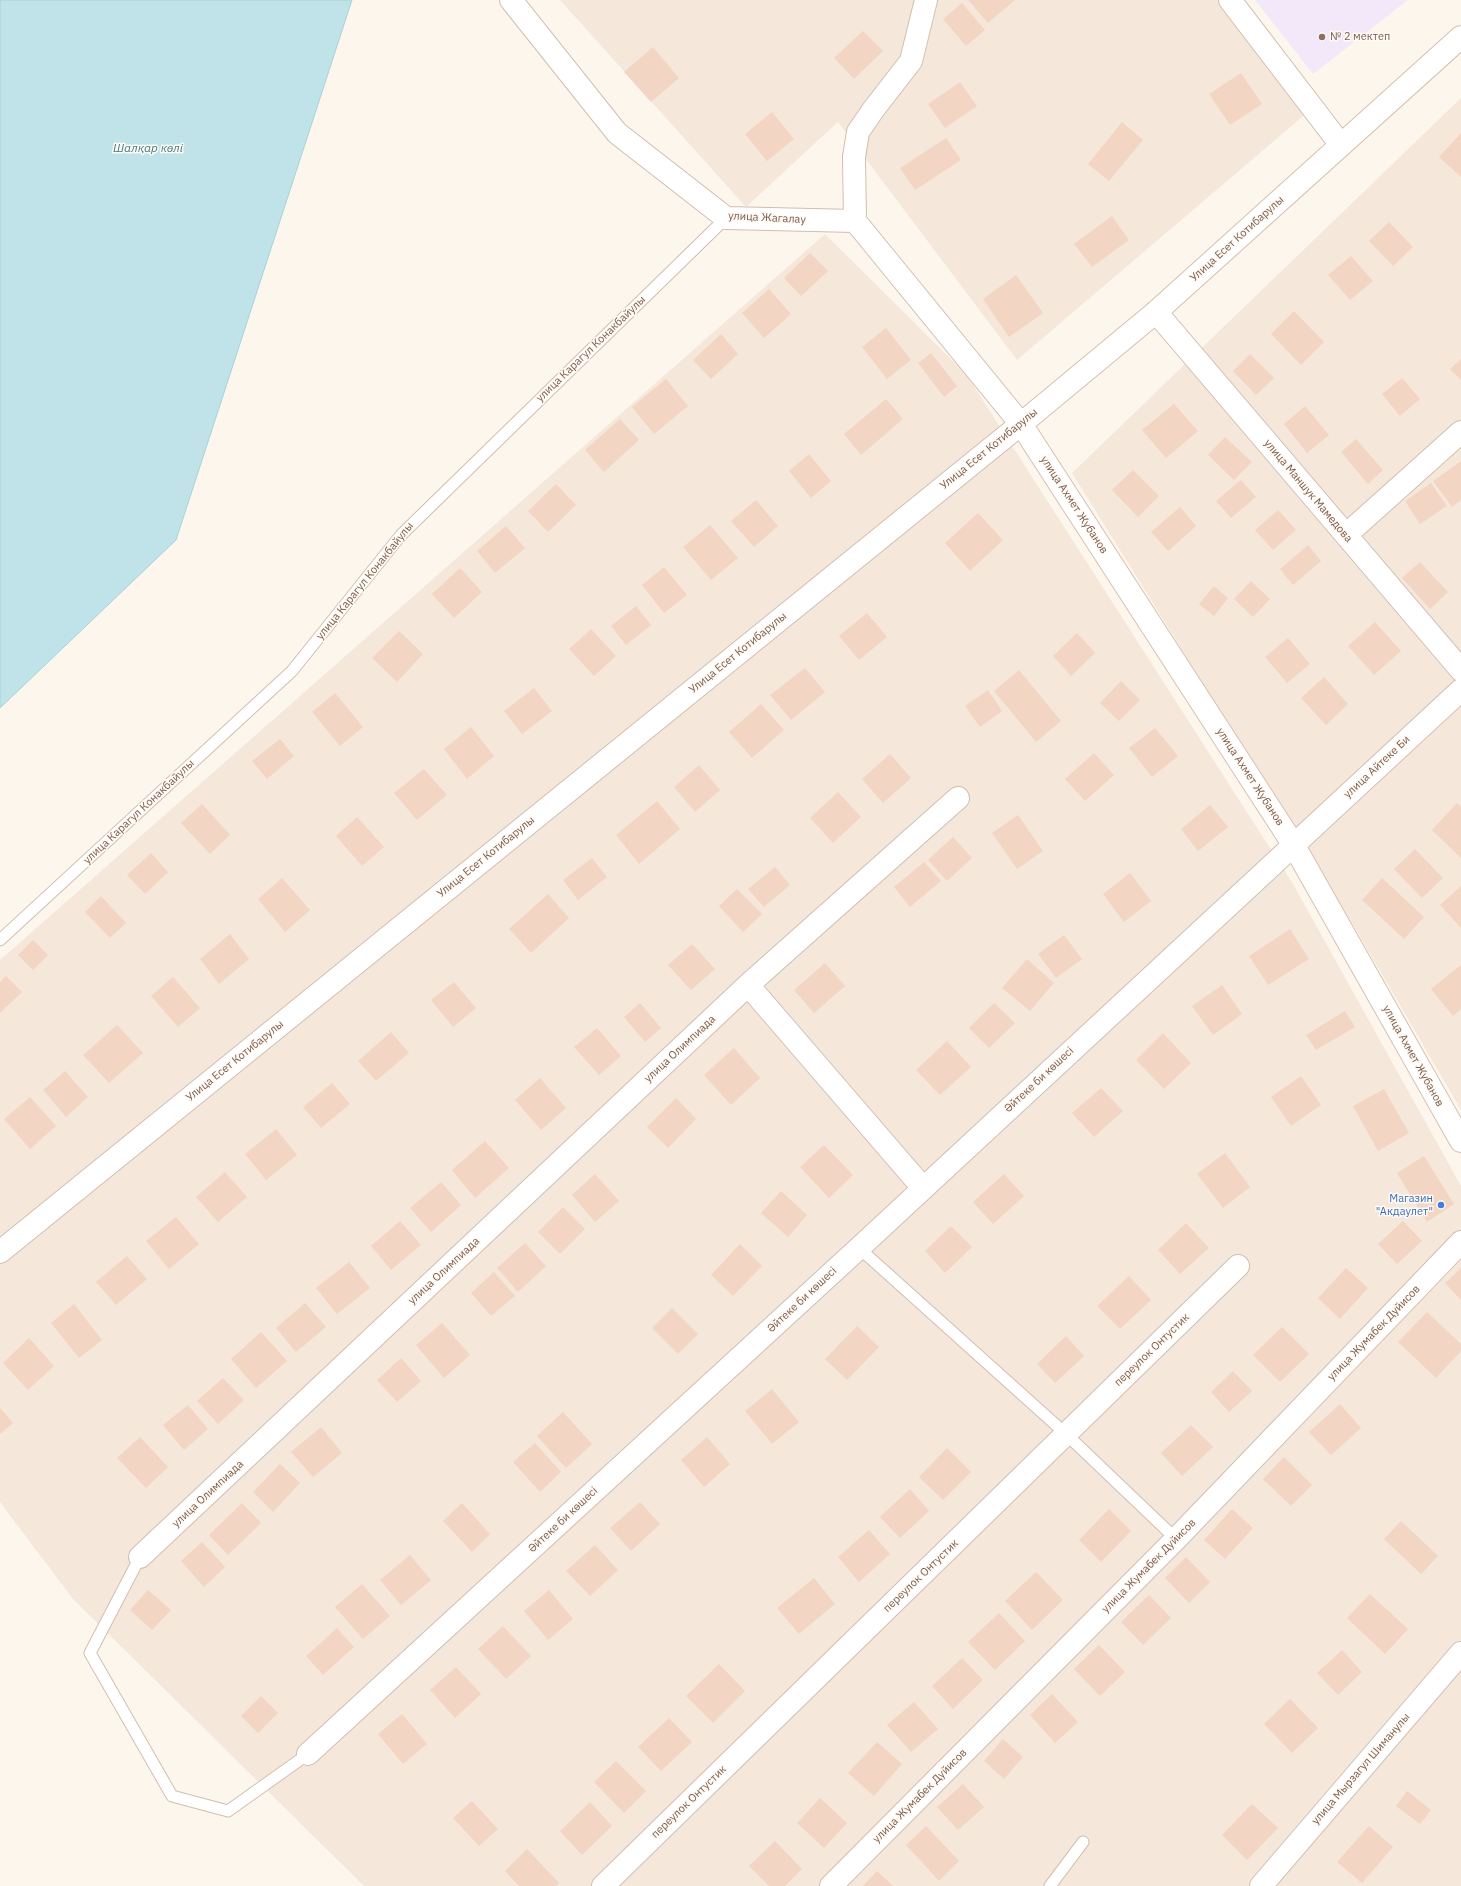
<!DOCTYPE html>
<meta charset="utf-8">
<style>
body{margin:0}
canvas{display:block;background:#fdf6ec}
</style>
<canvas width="1461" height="1886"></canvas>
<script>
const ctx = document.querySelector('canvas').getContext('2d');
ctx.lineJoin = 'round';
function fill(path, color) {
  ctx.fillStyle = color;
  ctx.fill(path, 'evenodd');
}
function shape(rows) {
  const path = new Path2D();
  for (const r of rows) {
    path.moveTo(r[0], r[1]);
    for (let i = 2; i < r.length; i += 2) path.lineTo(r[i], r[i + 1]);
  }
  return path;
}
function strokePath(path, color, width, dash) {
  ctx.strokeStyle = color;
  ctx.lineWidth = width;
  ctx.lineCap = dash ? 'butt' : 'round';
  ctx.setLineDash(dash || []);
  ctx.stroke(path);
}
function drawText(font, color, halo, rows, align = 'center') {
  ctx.font = font + ' "IBM Plex Sans",sans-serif';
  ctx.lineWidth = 3;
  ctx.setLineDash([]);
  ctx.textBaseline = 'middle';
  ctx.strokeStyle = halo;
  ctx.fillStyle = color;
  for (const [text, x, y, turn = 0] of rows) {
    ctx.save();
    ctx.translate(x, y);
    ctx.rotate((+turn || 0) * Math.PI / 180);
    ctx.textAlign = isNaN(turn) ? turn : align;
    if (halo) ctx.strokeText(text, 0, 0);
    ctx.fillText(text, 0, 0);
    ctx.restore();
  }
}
fill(shape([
 [560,0,1221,0,1308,112,1017,360,838,122,746,207],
 [1461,98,1461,1110,1355,928,1072,473],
 [825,234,966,374,1293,884,1461,1186,1461,1886,364,1886,73,1599,0,1502,0,960]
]), '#f5e8da');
fill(shape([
 [1255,0,1408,0,1313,74]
]), '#f3e8fa');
const water = shape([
 [0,0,352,0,176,540,0,708,0,0]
]);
fill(water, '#bfe3e8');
strokePath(water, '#a5d3da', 1);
fill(shape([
 [968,0,1015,0,988,23],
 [962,3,985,30,966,46,943,19],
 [863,31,883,51,854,79,834,58],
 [653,47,679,78,651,102,624,72],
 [1241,73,1262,104,1230,125,1209,94],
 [960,82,977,106,945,128,928,104],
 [772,112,794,139,767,161,745,134],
 [1122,122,1143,140,1109,181,1088,164],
 [1461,133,1461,177,1439,157],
 [946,138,961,160,915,190,900,168],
 [1112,216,1129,240,1092,267,1074,244],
 [1389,222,1413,247,1393,266,1369,241],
 [810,253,828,271,801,296,784,278],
 [1351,256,1373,281,1350,300,1328,275],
 [1016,275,1043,313,1009,337,983,299],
 [769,289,791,314,764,338,742,313],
 [1294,311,1324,342,1301,365,1271,334],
 [886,328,911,360,887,379,862,347],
 [721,334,738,354,711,379,693,360],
 [931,353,957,386,944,397,918,363],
 [1250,354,1274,378,1256,395,1233,371],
 [1461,359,1461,380,1450,369],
 [1402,378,1420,399,1400,416,1382,394],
 [666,379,688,406,654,434,632,407],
 [886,399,903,419,861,455,844,434],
 [1174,404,1198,431,1166,458,1142,430],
 [1305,406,1329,435,1307,453,1284,424],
 [620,419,639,440,604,472,585,450],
 [1225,437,1252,462,1234,480,1208,455],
 [1356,439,1383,470,1368,484,1341,452],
 [809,454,831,481,811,498,789,471],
 [1461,461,1461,500,1452,507,1433,481],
 [1133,470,1159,496,1138,517,1112,490],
 [1241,480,1256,497,1231,518,1216,501],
 [1431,483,1447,506,1420,524,1405,501],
 [556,484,576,505,548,532,528,511],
 [756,500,778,526,754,547,731,521],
 [1180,507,1196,526,1168,551,1151,532],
 [1278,510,1296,530,1273,550,1255,530],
 [978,513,1003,540,970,571,945,543],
 [710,525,738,558,711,580,683,547],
 [506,526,525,548,495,573,477,551],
 [1308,545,1321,561,1293,585,1280,569],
 [1420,562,1448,592,1430,609,1402,578],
 [664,567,687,595,664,613,642,585],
 [460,568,482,592,454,618,432,594],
 [1251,581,1270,599,1253,617,1234,599],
 [1214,586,1228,598,1214,616,1199,604],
 [636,606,651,625,626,645,611,626],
 [867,613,887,637,859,660,839,636],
 [1375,622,1401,651,1374,675,1348,646],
 [591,629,616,656,594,676,569,649],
 [399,631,423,654,397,682,372,658],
 [1077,633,1095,653,1071,676,1053,656],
 [1288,638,1310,664,1287,683,1265,657],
 [805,668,825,692,791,720,770,695],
 [1019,670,1061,721,1036,742,994,691],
 [1324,677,1348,704,1326,725,1301,698],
 [1121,681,1140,700,1119,721,1100,703],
 [534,688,552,711,522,734,504,711],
 [988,690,1002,711,980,727,965,706],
 [335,693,363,727,340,746,312,712],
 [761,704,784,730,752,758,729,732],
 [471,727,494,756,467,779,444,749],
 [1155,728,1178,756,1152,777,1129,748],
 [280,739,294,756,267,779,252,761],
 [1094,753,1114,775,1085,801,1065,779],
 [890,754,911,778,883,803,862,779],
 [699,765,720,790,695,812,674,787],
 [424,769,447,795,417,820,394,793],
 [838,792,861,817,833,843,810,818],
 [657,801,680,829,639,864,616,835],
 [1457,803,1461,807,1461,858,1432,830],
 [202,804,230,835,210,854,181,823],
 [1210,805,1228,827,1198,851,1181,829],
 [1018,815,1043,851,1017,869,992,833],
 [357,817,384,847,362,866,336,836],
 [953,837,972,858,947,881,928,860],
 [1415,849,1443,878,1422,898,1394,869],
 [151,853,168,872,145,894,127,875],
 [592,858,607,877,578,900,563,880],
 [924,862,941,881,910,907,894,887],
 [775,867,790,885,764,907,748,889],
 [1130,873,1151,901,1124,922,1103,894],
 [282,878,310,910,285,932,258,899],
 [1382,878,1424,917,1404,939,1362,900],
 [1461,886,1461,928,1440,905],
 [737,889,762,914,743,932,719,906],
 [548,894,569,918,531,953,509,929],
 [101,896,126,923,110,938,85,912],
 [1290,929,1309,959,1268,985,1249,956],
 [230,934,249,959,219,984,200,959],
 [1064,935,1082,959,1056,978,1038,954],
 [33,940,48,955,33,970,18,955],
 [692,944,715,969,691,990,668,965],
 [1027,959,1054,983,1030,1011,1002,988],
 [825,963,845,986,814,1013,794,990],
 [1461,965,1461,1009,1453,1016,1431,989],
 [6,976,22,992,0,1013,0,982],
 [173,977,200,1008,178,1027,151,996],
 [454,982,476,1008,453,1027,431,1000],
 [1222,985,1242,1014,1213,1035,1192,1006],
 [640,1003,661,1028,645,1042,624,1017],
 [994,1003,1015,1023,989,1048,969,1028],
 [1345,1011,1355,1027,1316,1050,1306,1035],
 [117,1025,143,1053,109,1083,83,1055],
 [597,1028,621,1056,599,1075,574,1047],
 [391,1032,409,1053,376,1081,358,1061],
 [1163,1033,1191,1063,1164,1089,1136,1060],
 [947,1041,971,1067,940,1095,916,1070],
 [734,1048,760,1078,731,1105,704,1075],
 [65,1071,88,1097,66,1117,43,1090],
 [1301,1076,1321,1105,1291,1126,1271,1097],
 [540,1078,566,1108,541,1130,515,1100],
 [332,1083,350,1104,321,1128,303,1107],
 [1101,1088,1123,1111,1094,1137,1072,1113],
 [1384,1089,1409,1133,1378,1151,1353,1106],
 [30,1097,56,1126,30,1149,4,1119],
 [676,1098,696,1119,668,1148,647,1127],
 [276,1129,297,1155,266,1180,245,1154],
 [485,1141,509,1168,475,1198,452,1170],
 [824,1145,853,1175,829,1198,800,1167],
 [1225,1153,1250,1187,1223,1208,1197,1174],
 [1424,1156,1454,1204,1427,1222,1397,1173],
 [225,1172,247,1197,218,1222,196,1197],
 [595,1174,619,1201,595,1222,572,1195],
 [1004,1174,1024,1196,993,1224,973,1202],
 [441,1182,461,1205,431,1232,410,1208],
 [781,1191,807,1215,788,1237,761,1213],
 [563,1207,585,1229,560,1254,538,1232],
 [176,1217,199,1244,169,1269,146,1241],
 [400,1221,421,1245,391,1270,371,1246],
 [1403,1221,1422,1241,1397,1264,1378,1244],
 [1186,1223,1209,1248,1180,1274,1158,1250],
 [951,1226,972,1247,945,1273,925,1251],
 [525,1243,546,1266,518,1292,497,1268],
 [740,1244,762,1266,733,1296,711,1275],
 [127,1256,147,1279,116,1305,96,1282],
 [349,1262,370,1288,337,1314,316,1288],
 [1346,1268,1368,1288,1340,1319,1318,1298],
 [1461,1268,1461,1300,1445,1283],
 [494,1272,515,1296,491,1316,471,1293],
 [1129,1276,1151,1300,1120,1329,1097,1306],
 [305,1303,326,1327,296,1352,276,1328],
 [74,1304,102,1340,79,1358,51,1323],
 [672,1308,698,1334,678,1354,652,1328],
 [1427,1312,1461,1344,1461,1351,1436,1378,1398,1342],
 [442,1323,470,1355,444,1378,416,1345],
 [857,1326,879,1347,847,1380,825,1359],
 [1282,1327,1309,1354,1280,1382,1253,1355],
 [261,1332,287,1361,256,1388,231,1359],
 [1066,1336,1084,1356,1055,1383,1037,1364],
 [29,1338,54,1366,28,1390,3,1363],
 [401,1358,421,1381,397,1402,377,1380],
 [1233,1371,1252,1391,1229,1412,1211,1392],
 [223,1378,244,1400,218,1424,197,1401],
 [772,1389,799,1422,772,1444,745,1411],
 [1340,1404,1361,1428,1331,1455,1309,1432],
 [188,1405,208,1429,184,1450,163,1425],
 [0,1408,13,1423,0,1434],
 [563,1412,592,1444,566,1468,537,1436],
 [1191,1425,1213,1447,1182,1476,1161,1453],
 [321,1427,342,1453,313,1477,291,1452],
 [140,1437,168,1467,146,1488,117,1458],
 [707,1437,730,1464,704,1487,681,1460],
 [535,1443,561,1472,540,1492,513,1462],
 [947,1448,971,1472,943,1500,919,1477],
 [1284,1457,1312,1485,1291,1506,1263,1479],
 [280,1464,300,1483,273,1512,253,1492],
 [910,1489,929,1511,900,1538,880,1517],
 [640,1502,660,1524,631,1551,610,1528],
 [242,1503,261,1523,228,1555,209,1535],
 [462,1503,490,1534,472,1552,443,1521],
 [1109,1509,1131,1531,1101,1562,1079,1540],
 [1232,1509,1253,1528,1225,1559,1204,1540],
 [1401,1521,1438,1556,1421,1574,1384,1539],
 [869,1530,890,1554,859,1582,838,1557],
 [202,1542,225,1567,204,1587,181,1561],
 [595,1545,618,1570,590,1596,566,1571],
 [410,1555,431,1580,401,1605,380,1580],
 [1186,1557,1210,1582,1189,1603,1165,1578],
 [1036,1572,1063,1600,1032,1630,1005,1601],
 [814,1578,835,1604,799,1634,777,1608],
 [362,1584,390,1616,363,1639,335,1607],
 [148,1590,171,1610,152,1630,130,1610],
 [549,1590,573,1619,548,1640,524,1611],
 [1370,1594,1408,1629,1385,1654,1347,1618],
 [1149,1595,1171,1618,1143,1645,1121,1622],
 [999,1613,1025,1641,995,1670,968,1642],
 [503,1626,531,1656,506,1679,478,1649],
 [337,1628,354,1647,323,1675,306,1656],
 [1099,1645,1125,1672,1100,1696,1074,1669],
 [1342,1650,1362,1672,1338,1695,1317,1673],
 [962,1658,983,1680,953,1709,932,1686],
 [719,1664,745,1691,713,1723,686,1696],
 [456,1667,481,1694,455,1718,430,1690],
 [1052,1694,1078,1722,1055,1743,1030,1715],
 [261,1696,278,1713,258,1733,241,1716],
 [1290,1699,1318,1728,1292,1753,1264,1724],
 [914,1702,938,1729,911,1752,887,1725],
 [402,1714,427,1744,403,1764,378,1734],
 [669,1718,692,1742,661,1771,638,1747],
 [1003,1739,1023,1757,1004,1779,984,1761],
 [877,1742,902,1764,874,1796,848,1773],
 [616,1761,646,1791,624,1813,594,1782],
 [963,1784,984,1807,958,1830,937,1807],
 [1407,1791,1431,1810,1420,1824,1396,1806],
 [820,1798,847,1823,824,1848,797,1823],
 [472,1801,498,1829,479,1846,453,1818],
 [590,1802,612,1826,582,1855,560,1831],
 [1252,1804,1278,1828,1247,1860,1222,1835],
 [926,1826,959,1861,939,1881,906,1845],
 [1369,1826,1393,1847,1362,1883,1337,1862],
 [775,1841,802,1869,785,1886,769,1886,749,1866],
 [527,1849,559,1883,556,1886,519,1886,505,1871],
 [877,1871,893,1886,863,1886]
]), '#f3d5c3');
const service = shape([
 [0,940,292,671,401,535,726,218],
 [859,1248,1066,1434,1176,1539],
 [140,1557,90,1653,172,1796,228,1811,308,1754],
 [1050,1886,1083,1842]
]);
const minor = shape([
 [1230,0,1341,145],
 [855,221,854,157,858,132,873,110,911,61,926,0],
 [1156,312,1461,670],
 [1346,535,1461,432],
 [748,985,958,798],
 [0,1252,1021,424,855,221,726,218,617,133,511,0],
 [140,1557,748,985,923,1188],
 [308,1754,859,1248,1461,690],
 [603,1886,1238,1266],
 [831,1886,1176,1539,1461,1242],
 [1261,1886,1461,1653]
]);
const secondary = shape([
 [1461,37,1156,312,1021,424,1293,844,1461,1141]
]);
strokePath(service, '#d1beb0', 13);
strokePath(minor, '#d1beb0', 24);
strokePath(secondary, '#d6c0b0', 24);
strokePath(service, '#fff', 11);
strokePath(minor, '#fff', 22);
strokePath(secondary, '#fff', 22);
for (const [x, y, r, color] of [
 [1322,37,4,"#8d6e63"],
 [1441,1205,4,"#3f7fe0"]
]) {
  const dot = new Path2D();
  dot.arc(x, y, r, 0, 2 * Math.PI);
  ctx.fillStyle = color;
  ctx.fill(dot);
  strokePath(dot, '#fffaf3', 1.5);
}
drawText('11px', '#785e54', '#fffaf3', [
 ["№ 2 мектеп",1330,37]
], 'left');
drawText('11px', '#7a5c4d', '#fffaf3', [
 ["улица Жагалау",767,218,3],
 ["Улица Есет Котибарулы",1237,239,-42],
 ["улица Карагул Конакбайулы",591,349,-44],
 ["Улица Есет Котибарулы",989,449,-39],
 ["улица Маншук Мамедова",1308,491,50],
 ["улица Ахмет Жубанов",1074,505,57],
 ["улица Карагул Конакбайулы",365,581,-51],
 ["Улица Есет Котибарулы",738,653,-39],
 ["улица Айтеке Би",1377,767,-43],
 ["улица Ахмет Жубанов",1250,777,57],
 ["улица Карагул Конакбайулы",139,812,-43],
 ["Улица Есет Котибарулы",486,857,-39],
 ["улица Олимпиада",680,1049,-43],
 ["улица Ахмет Жубанов",1413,1056,61],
 ["Улица Есет Котибарулы",235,1061,-39],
 ["Әйтеке би көшесі",1039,1080,-43],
 ["улица Олимпиада",444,1271,-43],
 ["Әйтеке би көшесі",802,1300,-43],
 ["улица Жумабек Дуйисов",1374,1333,-46],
 ["переулок Онтустик",1152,1350,-44],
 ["улица Олимпиада",208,1494,-43],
 ["Әйтеке би көшесі",563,1520,-43],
 ["улица Жумабек Дуйисов",1149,1566,-45],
 ["переулок Онтустик",921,1576,-44],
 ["улица Мырзагул Шиманулы",1361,1769,-49],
 ["улица Жумабек Дуйисов",920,1796,-45],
 ["переулок Онтустик",689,1802,-44]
]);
drawText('11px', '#366cbe', '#fffaf3', [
 ["Магазин",1433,1199],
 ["\"Акдаулет\"",1433,1212]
], 'right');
drawText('italic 12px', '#437c86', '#fffaf3', [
 ["Шалқар көлі",148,149]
]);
</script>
